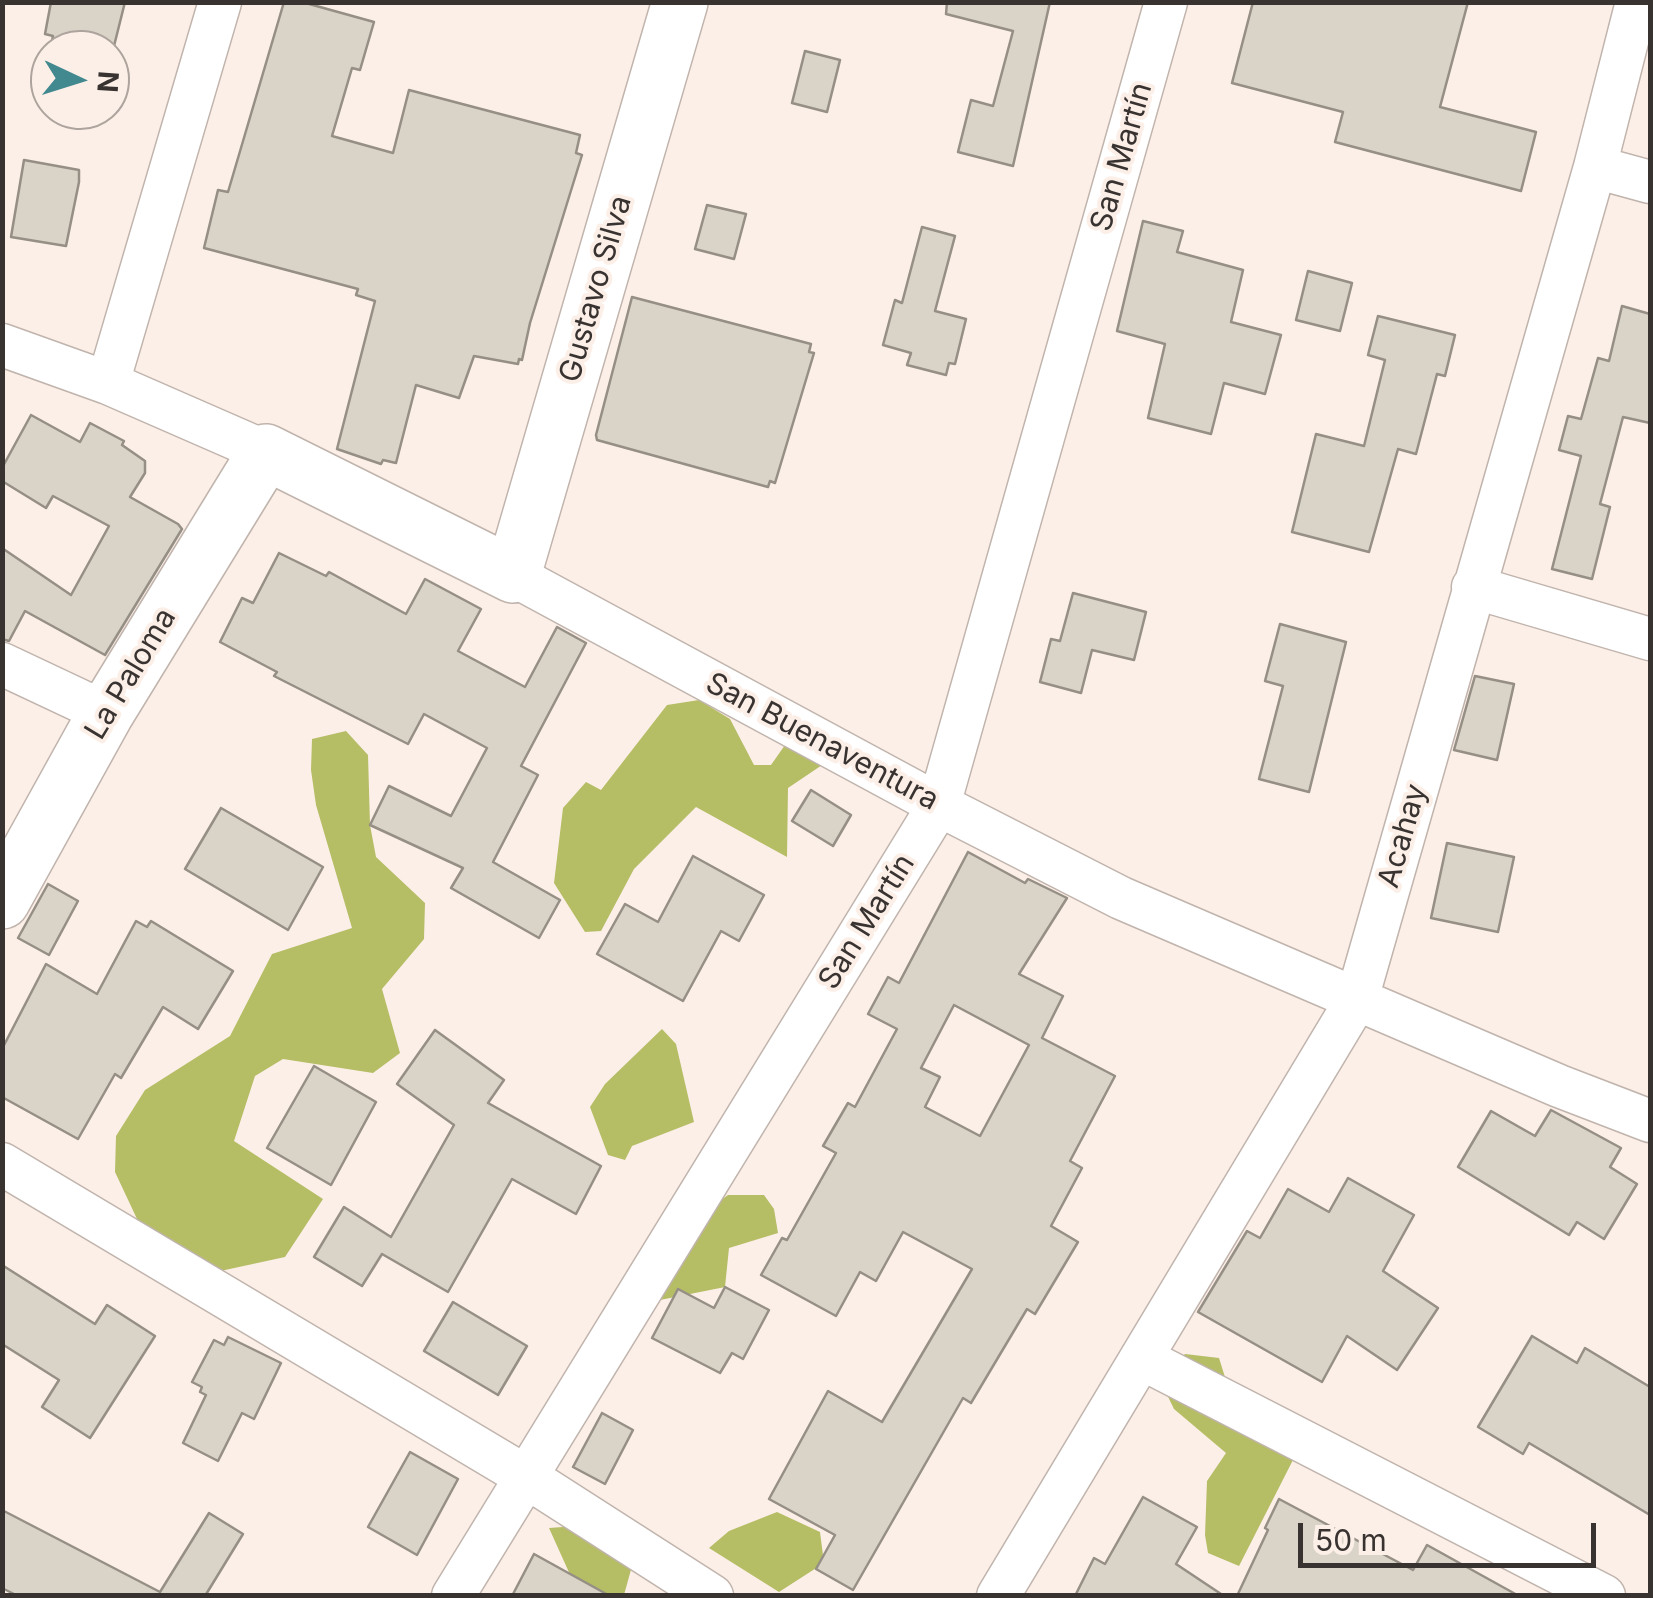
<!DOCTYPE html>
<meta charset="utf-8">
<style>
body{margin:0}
#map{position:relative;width:1653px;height:1598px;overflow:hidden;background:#fcefe8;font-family:Inter,sans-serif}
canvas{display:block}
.frame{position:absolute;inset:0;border:5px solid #383330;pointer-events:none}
.north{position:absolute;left:30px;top:30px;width:100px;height:100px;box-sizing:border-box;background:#fcefe8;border:2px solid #aea49e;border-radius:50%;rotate:94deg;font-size:28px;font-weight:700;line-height:40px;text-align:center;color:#383330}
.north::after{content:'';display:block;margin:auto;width:35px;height:45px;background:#41888f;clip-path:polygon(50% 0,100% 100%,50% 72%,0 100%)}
.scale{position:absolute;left:1298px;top:1523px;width:298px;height:45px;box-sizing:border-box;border:5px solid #383330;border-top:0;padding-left:12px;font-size:30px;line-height:35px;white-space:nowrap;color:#383330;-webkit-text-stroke:8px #fcefe8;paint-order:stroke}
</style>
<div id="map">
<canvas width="1653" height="1598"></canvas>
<div class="frame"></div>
<div class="north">N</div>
<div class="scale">50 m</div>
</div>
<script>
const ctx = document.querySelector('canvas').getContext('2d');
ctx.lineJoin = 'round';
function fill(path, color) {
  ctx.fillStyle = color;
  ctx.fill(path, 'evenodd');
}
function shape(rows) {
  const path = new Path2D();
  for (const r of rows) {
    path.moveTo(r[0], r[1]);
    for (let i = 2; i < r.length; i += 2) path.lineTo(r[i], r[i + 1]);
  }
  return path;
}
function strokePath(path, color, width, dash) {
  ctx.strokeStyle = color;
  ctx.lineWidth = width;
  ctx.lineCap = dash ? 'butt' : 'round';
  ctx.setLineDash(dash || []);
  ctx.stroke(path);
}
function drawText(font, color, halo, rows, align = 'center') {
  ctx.font = font + ' Inter,sans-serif';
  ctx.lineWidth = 8;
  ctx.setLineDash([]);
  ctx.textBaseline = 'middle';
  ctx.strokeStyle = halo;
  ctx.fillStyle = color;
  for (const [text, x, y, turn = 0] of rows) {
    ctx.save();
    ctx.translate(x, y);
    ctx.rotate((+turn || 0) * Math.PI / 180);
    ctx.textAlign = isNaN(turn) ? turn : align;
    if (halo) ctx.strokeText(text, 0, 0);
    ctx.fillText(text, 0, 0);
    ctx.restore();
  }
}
fill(shape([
 [699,700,730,719,754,765,771,765,792,735,828,761,788,788,787,857,696,807,634,869,601,931,585,932,554,883,563,808,586,782,601,790,667,705],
 [346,731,368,755,370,825,376,857,425,903,424,939,382,989,400,1053,373,1073,283,1059,255,1076,234,1141,323,1199,285,1257,202,1275,145,1236,115,1172,116,1136,145,1090,230,1036,272,954,352,928,316,805,311,770,312,739],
 [662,1029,676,1044,694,1122,632,1146,625,1160,608,1155,590,1107,605,1084],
 [728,1195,764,1195,774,1209,778,1233,729,1248,725,1287,660,1300,687,1224],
 [1185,1354,1219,1358,1239,1422,1294,1458,1239,1566,1208,1553,1205,1535,1207,1481,1226,1453,1174,1409,1159,1378],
 [777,1512,820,1532,824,1563,779,1592,709,1548,729,1531],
 [604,1524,632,1566,624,1595,587,1595,572,1579,549,1528]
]), '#b5bd65');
const building = shape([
 [51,2,125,2,113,50,50,50,53,36,45,34,51,2],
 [284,2,302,2,374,22,360,70,352,68,332,136,393,153,409,90,580,135,576,153,582,155,530,323,522,360,519,359,518,364,474,356,459,398,416,385,396,463,383,460,381,464,337,449,375,301,356,295,358,289,204,248,218,190,228,192,284,2],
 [947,2,1050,2,1013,166,958,152,971,100,993,106,1013,31,946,14,947,2],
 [1253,2,1468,2,1440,107,1536,132,1521,191,1335,142,1343,112,1232,83,1253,2],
 [805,51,840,60,827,112,792,103,805,51],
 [24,160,79,170,79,182,66,246,11,237,24,160],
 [707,205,746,214,734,259,695,249,707,205],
 [1143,221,1183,231,1177,252,1243,270,1231,322,1281,335,1265,394,1224,383,1211,434,1148,418,1165,344,1117,331,1143,221],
 [922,227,955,236,935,311,966,319,955,364,949,363,946,375,907,365,911,353,883,345,895,300,902,303,922,227],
 [1308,271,1352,283,1340,331,1296,320,1308,271],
 [632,297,811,344,809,352,814,353,775,483,770,481,768,487,597,440,596,435,632,297],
 [1622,306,1650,314,1650,423,1623,417,1600,504,1610,507,1592,579,1552,569,1581,456,1559,450,1568,416,1581,419,1598,358,1609,361,1622,306],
 [1378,316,1455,335,1445,376,1437,374,1416,454,1398,449,1369,552,1292,532,1316,434,1364,446,1385,360,1368,355,1378,316],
 [31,415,80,442,90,423,124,441,122,445,145,461,145,473,130,497,178,524,182,529,105,655,25,611,9,641,2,639,2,548,71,595,109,526,53,496,46,508,2,481,2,468,31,415],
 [279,553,326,576,329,572,406,614,425,579,481,609,458,651,525,687,557,627,586,643,521,766,538,775,493,862,560,900,539,938,451,888,463,868,370,825,389,786,451,816,487,748,424,714,408,744,274,676,277,672,220,642,242,598,253,603,279,553],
 [1073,593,1146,612,1134,660,1092,650,1081,693,1040,682,1051,639,1060,641,1073,593],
 [1280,624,1346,642,1309,792,1259,779,1283,686,1265,681,1280,624],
 [1475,676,1514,684,1497,760,1454,750,1475,676],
 [811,790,851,815,833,846,792,821,811,790],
 [221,808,323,867,288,930,185,869,221,808],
 [1447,843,1514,857,1498,932,1431,918,1447,843],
 [968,852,1025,883,1028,879,1067,898,1019,974,1063,996,1042,1038,1115,1076,1070,1161,1082,1168,1051,1226,1078,1242,1035,1314,1027,1309,971,1403,963,1398,853,1590,816,1569,835,1535,769,1499,828,1391,882,1422,972,1269,903,1232,876,1281,860,1272,836,1316,761,1275,782,1238,787,1240,836,1153,823,1146,848,1103,855,1107,897,1029,868,1014,888,977,899,983,968,852],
 [954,1005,1029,1045,980,1136,925,1107,940,1077,921,1068,954,1005],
 [693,856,764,895,739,941,721,931,683,1001,597,954,625,904,658,922,693,856],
 [48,884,78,901,49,955,18,938,48,884],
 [136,921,147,927,151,921,233,971,198,1029,163,1007,121,1078,115,1074,78,1139,2,1097,2,1049,46,964,97,994,136,921],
 [435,1030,504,1080,488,1103,601,1166,576,1214,512,1179,448,1292,382,1254,362,1286,314,1257,344,1207,391,1237,454,1125,397,1084,435,1030],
 [314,1066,376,1102,331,1185,267,1148,314,1066],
 [1551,1110,1621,1148,1610,1167,1637,1184,1604,1239,1577,1222,1569,1235,1458,1167,1491,1111,1535,1136,1551,1110],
 [1348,1178,1414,1215,1383,1271,1438,1308,1397,1370,1347,1336,1322,1382,1198,1312,1247,1231,1260,1238,1288,1189,1329,1212,1348,1178],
 [2,1265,95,1324,107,1305,155,1336,90,1438,42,1407,59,1380,2,1344,2,1265],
 [725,1287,769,1310,743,1359,732,1353,720,1373,652,1338,678,1289,714,1308,725,1287],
 [453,1302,527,1346,498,1395,424,1351,453,1302],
 [1532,1336,1577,1363,1585,1348,1650,1387,1650,1515,1529,1443,1523,1454,1478,1427,1532,1336],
 [228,1337,281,1363,254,1419,242,1413,218,1461,183,1443,206,1395,200,1392,202,1387,192,1382,214,1340,224,1345,228,1337],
 [602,1413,633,1430,605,1484,573,1467,602,1413],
 [410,1452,458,1479,417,1555,368,1527,410,1452],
 [1143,1497,1197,1527,1176,1564,1224,1596,1075,1596,1094,1558,1105,1564,1143,1497],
 [1279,1499,1413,1570,1427,1545,1519,1596,1237,1596,1268,1530,1265,1528,1279,1499],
 [2,1510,160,1592,209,1513,243,1534,205,1596,18,1596,2,1588,2,1510],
 [534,1554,610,1596,512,1596,534,1554]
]);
fill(building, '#dad4c8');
strokePath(building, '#958f85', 2.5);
const street = shape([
 [1595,167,1650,182],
 [2,345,108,383,266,452],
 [108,383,220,2],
 [513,575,939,805,1121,898,1559,1086,1650,1121],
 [1473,587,1650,639],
 [2,664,106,713],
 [2,1164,525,1476,712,1596],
 [1141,1358,1604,1596],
 [453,1596,939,805,1166,2],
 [998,1596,1357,999,1595,167,1637,2]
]);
const secondary = shape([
 [2,901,106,713,266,452,513,575,680,2]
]);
strokePath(street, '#c0b4ad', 45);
strokePath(secondary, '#c0b4ad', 58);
strokePath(street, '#fff', 42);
strokePath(secondary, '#fff', 55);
drawText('30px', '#383330', '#fcefe8', [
 ["San Martín",1122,157,-74],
 ["Gustavo Silva",596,289,-74],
 ["La Paloma",131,674,-59],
 ["San Buenaventura",822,742,28],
 ["Acahay",1403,836,-74],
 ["San Martín",867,922,-58]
]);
</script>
